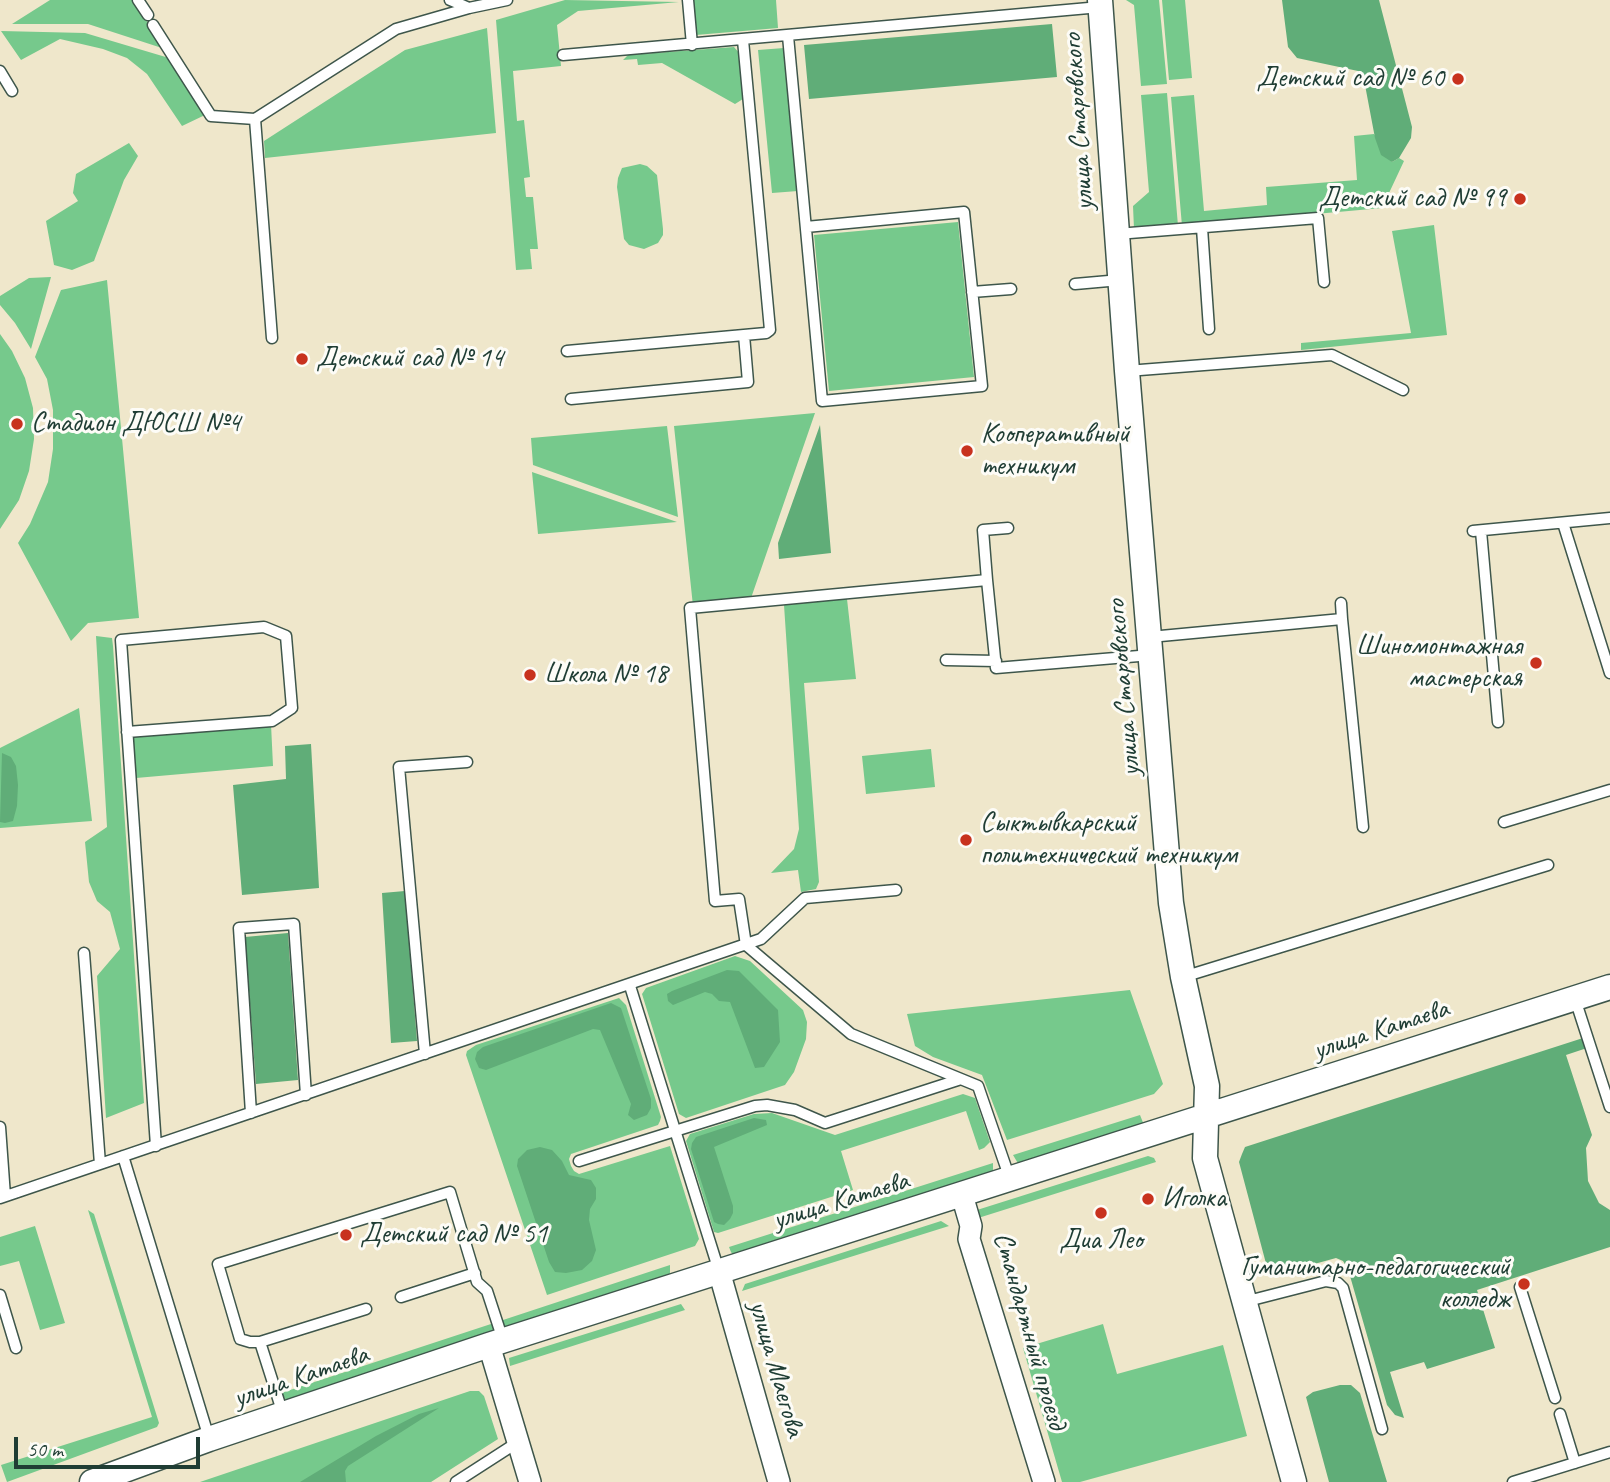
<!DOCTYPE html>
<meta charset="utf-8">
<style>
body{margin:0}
#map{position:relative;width:1610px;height:1482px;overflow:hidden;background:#efe7cb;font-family:Caveat,sans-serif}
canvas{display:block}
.scale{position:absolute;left:14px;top:1437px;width:186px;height:32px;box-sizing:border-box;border:4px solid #1f3d34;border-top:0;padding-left:9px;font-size:21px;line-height:24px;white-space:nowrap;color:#1f3d34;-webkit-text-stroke:5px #fdfcf7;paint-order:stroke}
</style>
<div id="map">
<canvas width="1610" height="1482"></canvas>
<div class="scale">50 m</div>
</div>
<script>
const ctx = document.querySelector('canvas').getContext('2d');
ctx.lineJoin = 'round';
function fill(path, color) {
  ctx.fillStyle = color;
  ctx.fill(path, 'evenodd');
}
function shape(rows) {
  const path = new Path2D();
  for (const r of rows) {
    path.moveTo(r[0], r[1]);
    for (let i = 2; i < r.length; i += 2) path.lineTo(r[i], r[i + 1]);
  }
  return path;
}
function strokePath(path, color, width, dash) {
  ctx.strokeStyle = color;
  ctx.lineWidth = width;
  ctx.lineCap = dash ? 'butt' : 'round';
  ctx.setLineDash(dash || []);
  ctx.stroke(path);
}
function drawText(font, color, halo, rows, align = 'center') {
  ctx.font = font + ' Caveat,sans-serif';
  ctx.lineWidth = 6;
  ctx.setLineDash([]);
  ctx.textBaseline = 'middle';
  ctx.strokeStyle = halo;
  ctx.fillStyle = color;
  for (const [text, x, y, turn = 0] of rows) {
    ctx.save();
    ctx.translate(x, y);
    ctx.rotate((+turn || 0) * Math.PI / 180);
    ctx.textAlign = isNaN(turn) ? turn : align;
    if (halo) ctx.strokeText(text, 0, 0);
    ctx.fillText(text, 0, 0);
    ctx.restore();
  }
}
fill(shape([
 [50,0,133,0,165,49,88,24,12,24],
 [565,0,679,2,578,11,557,25,561,66,513,71,517,121,524,120,530,177,524,178,526,197,533,197,538,249,530,249,532,269,516,270,496,20],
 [692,0,776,0,778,28,696,35],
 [1126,0,1159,0,1167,84,1141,86,1134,5],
 [1162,0,1185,0,1192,78,1169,80],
 [487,28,496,133,265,158,264,141,405,50],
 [1,31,85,33,169,58,205,115,182,126,147,74,127,58,103,49,60,39,21,60],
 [734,47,740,54,743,99,735,104,662,63,638,65,637,59,623,60,628,55],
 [784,48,798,191,772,193,758,50],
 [1167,93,1178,226,1134,229,1133,206,1149,192,1141,95],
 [1194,95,1204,211,1267,205,1266,187,1357,180,1354,136,1374,134,1392,162,1399,158,1404,161,1382,208,1182,226,1171,97],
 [129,143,138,156,124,180,94,261,72,270,54,265,46,221,78,201,73,193,76,174],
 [640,164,647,166,657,175,663,229,663,235,658,243,644,249,629,245,624,239,617,187,618,178,622,168],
 [958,222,974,377,829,391,814,235],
 [1434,225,1447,335,1301,350,1301,343,1411,333,1392,231],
 [51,277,31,349,15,323,0,305,0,296,29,278],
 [107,280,139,618,88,623,71,641,18,543,30,524,48,482,53,449,53,410,47,379,35,357,61,290],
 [0,334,12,351,25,378,33,408,34,439,29,471,19,500,0,529],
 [815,413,750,601,693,606,674,426],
 [667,426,678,517,533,465,531,438],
 [532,472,677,522,538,534],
 [847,599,856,679,804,683,819,882,816,889,801,892,798,870,771,873,794,849,799,829,784,605],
 [96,636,112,638,113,646,144,1103,106,1118,97,976,120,949,110,912,97,901,89,882,85,842,107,827],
 [79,708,92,821,0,828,0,748],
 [271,724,273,766,136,778,132,735],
 [931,749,935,787,866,794,862,756],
 [735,956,750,961,803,1010,807,1022,806,1039,794,1072,785,1085,686,1118,679,1114,642,994,646,988],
 [1130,990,1163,1084,1154,1094,1007,1140,982,1075,933,1057,915,1046,907,1014],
 [619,998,626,1005,661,1117,660,1121,658,1125,571,1154,569,1159,571,1166,574,1171,579,1174,670,1146,699,1239,695,1246,547,1295,466,1055,467,1051,476,1045],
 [963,1094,975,1098,990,1142,984,1148,979,1150,966,1111,841,1151,853,1190,718,1233,714,1232,686,1141,690,1134,754,1114,772,1113,835,1135],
 [1140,1115,1144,1125,1019,1165,1013,1155],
 [1148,1156,1154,1158,1156,1162,975,1219,977,1210],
 [993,1163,993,1172,733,1255,731,1252,729,1247],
 [88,1210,94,1214,159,1423,157,1427,7,1482,1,1465,152,1417],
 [941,1221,949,1226,742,1291,745,1284],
 [35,1226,65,1323,40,1330,19,1261,0,1266,0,1237],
 [670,1265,670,1273,667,1278,504,1330,500,1321],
 [681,1304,685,1310,510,1366,509,1358],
 [494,1323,495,1329,493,1332,286,1400,281,1393],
 [1103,1324,1117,1374,1223,1345,1247,1436,1080,1482,1062,1482,1023,1348],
 [470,1391,479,1391,484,1396,498,1439,431,1482,200,1482]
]), '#76c98c');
fill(shape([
 [1282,0,1379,0,1412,127,1411,138,1399,158,1392,162,1381,155,1375,138,1365,85,1358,71,1297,58,1288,47],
 [1052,24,1057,77,809,99,804,45],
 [820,425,831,553,779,559,778,543],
 [311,744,319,888,242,895,233,785,286,779,285,746],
 [2,753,11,757,16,766,18,785,17,806,13,821,5,823,0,822],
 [405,891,417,1041,391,1043,382,893],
 [288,933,298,1080,256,1084,245,937],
 [727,970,739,971,778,1010,780,1042,764,1067,755,1068,730,1002,719,1001,712,994,705,992,673,1005,668,1001,667,994,672,991],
 [611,1003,621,1008,651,1099,651,1108,647,1115,634,1120,628,1115,631,1104,600,1030,593,1029,486,1070,479,1068,475,1059,477,1052,483,1047],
 [1583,1038,1587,1048,1566,1055,1592,1135,1586,1148,1588,1181,1599,1203,1610,1210,1610,1247,1477,1290,1495,1348,1427,1369,1424,1362,1390,1372,1404,1418,1395,1415,1387,1405,1348,1269,1343,1261,1336,1258,1278,1274,1268,1271,1239,1162,1242,1154,1245,1147],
 [754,1118,766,1120,767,1125,714,1147,733,1206,733,1213,730,1219,724,1225,718,1224,714,1222,691,1149,692,1143,696,1137,702,1135],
 [540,1147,552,1150,562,1161,569,1175,591,1180,596,1188,596,1199,590,1209,589,1220,596,1250,592,1261,582,1270,566,1273,555,1272,549,1262,517,1166,518,1159,527,1150],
 [1340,1385,1351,1385,1360,1393,1387,1482,1329,1482,1306,1397,1313,1392],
 [439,1408,348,1466,345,1471,346,1482,300,1482,376,1436,419,1414]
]), '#60ad78');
const service = shape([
 [138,0,148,15],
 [450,0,469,8],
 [688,0,692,45],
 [153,25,211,116,255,119,396,29,469,8,507,0],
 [788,36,822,401,982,386,964,212,806,227],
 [563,55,1100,7],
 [0,71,12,91],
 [255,119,272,338],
 [1202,228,1209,329],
 [1117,234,1318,218,1324,282],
 [1075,284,1120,280],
 [972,292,1011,289],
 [567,351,766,333,770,330,743,40],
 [1127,371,1332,355,1403,390],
 [571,399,748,382,744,335],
 [1563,523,1610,673],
 [1473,531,1610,518],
 [1481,531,1498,722],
 [987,580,983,530,1008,528],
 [1342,619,1363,827],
 [1150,637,1342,619,1341,603],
 [946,660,996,661],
 [127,732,272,721,292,708,286,636,264,627,121,640,156,1146],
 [1504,822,1610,790],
 [84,953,100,1164],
 [1183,977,1548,865],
 [630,986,719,1271],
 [1575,999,1610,1107],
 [425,1054,399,767,467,762],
 [251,1113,239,928,294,924,306,1095],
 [0,1127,5,1196],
 [123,1156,209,1438],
 [579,1161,755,1106,767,1105,795,1110,825,1123,961,1079],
 [1010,1179,978,1086,851,1034,746,945,739,899,715,901,690,608,987,580,996,668,1151,655],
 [0,1198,761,939,805,898,896,890],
 [1520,1287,1555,1398],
 [0,1295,16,1348],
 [401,1297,475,1273],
 [1244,1302,1326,1281,1338,1283,1343,1288,1382,1429],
 [260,1342,250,1342,240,1339,218,1264,450,1192,477,1282,487,1291,503,1340],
 [283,1414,260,1342,366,1309],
 [1560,1414,1575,1463],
 [456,1482,518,1442],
 [1513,1482,1610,1452]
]);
const minor = shape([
 [962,1195,971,1226,969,1239,1044,1482],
 [719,1271,779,1482],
 [489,1345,530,1482]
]);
const tertiary = shape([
 [1100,0,1127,371,1171,903,1183,977,1207,1086,1205,1158,1294,1482],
 [92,1482,209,1439,489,1345,1610,987]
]);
strokePath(service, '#3e564b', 13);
strokePath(minor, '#3e564b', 24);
strokePath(tertiary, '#3e564b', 27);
strokePath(service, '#fff', 10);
strokePath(minor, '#fff', 21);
strokePath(tertiary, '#fff', 24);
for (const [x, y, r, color] of [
 [1458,79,7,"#c8321e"],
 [1520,199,7,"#c8321e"],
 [302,359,7,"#c8321e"],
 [17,424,7,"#c8321e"],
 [967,451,7,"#c8321e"],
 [1536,663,7,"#c8321e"],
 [530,675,7,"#c8321e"],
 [966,840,7,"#c8321e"],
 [1148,1199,7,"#c8321e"],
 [1101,1213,7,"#c8321e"],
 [346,1235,7,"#c8321e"],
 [1524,1284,7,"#c8321e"]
]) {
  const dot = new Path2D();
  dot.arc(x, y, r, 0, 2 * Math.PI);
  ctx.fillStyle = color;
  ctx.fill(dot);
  strokePath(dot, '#fdfcf7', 2.5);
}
drawText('28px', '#1f3d34', '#fdfcf7', [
 ["Детский сад № 60",1444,79,"right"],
 ["Детский сад № 99",1506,199,"right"],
 ["Детский сад № 14",316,359],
 ["Стадион ДЮСШ №4",31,424],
 ["Кооперативный",981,435],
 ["техникум",981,467],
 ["Шиномонтажная",1522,647,"right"],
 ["мастерская",1522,679,"right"],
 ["Школа № 18",544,675],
 ["Сыктывкарский",980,824],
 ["политехнический техникум",980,856],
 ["Иголка",1162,1199],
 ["Детский сад № 51",360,1235],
 ["Диа Лео",1101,1241,"center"],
 ["Гуманитарно-педагогический",1510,1268,"right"],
 ["колледж",1510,1300,"right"]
], 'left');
drawText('28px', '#1f3d34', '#fdfcf7', [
 ["улица Старовского",1079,122,-94],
 ["улица Старовского",1124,688,-95],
 ["улица Катаева",1381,1030,-18],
 ["улица Катаева",841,1201,-17],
 ["Стандартный проезд",1029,1331,74],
 ["улица Маегова",776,1369,74],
 ["улица Катаева",301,1377,-19]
]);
</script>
